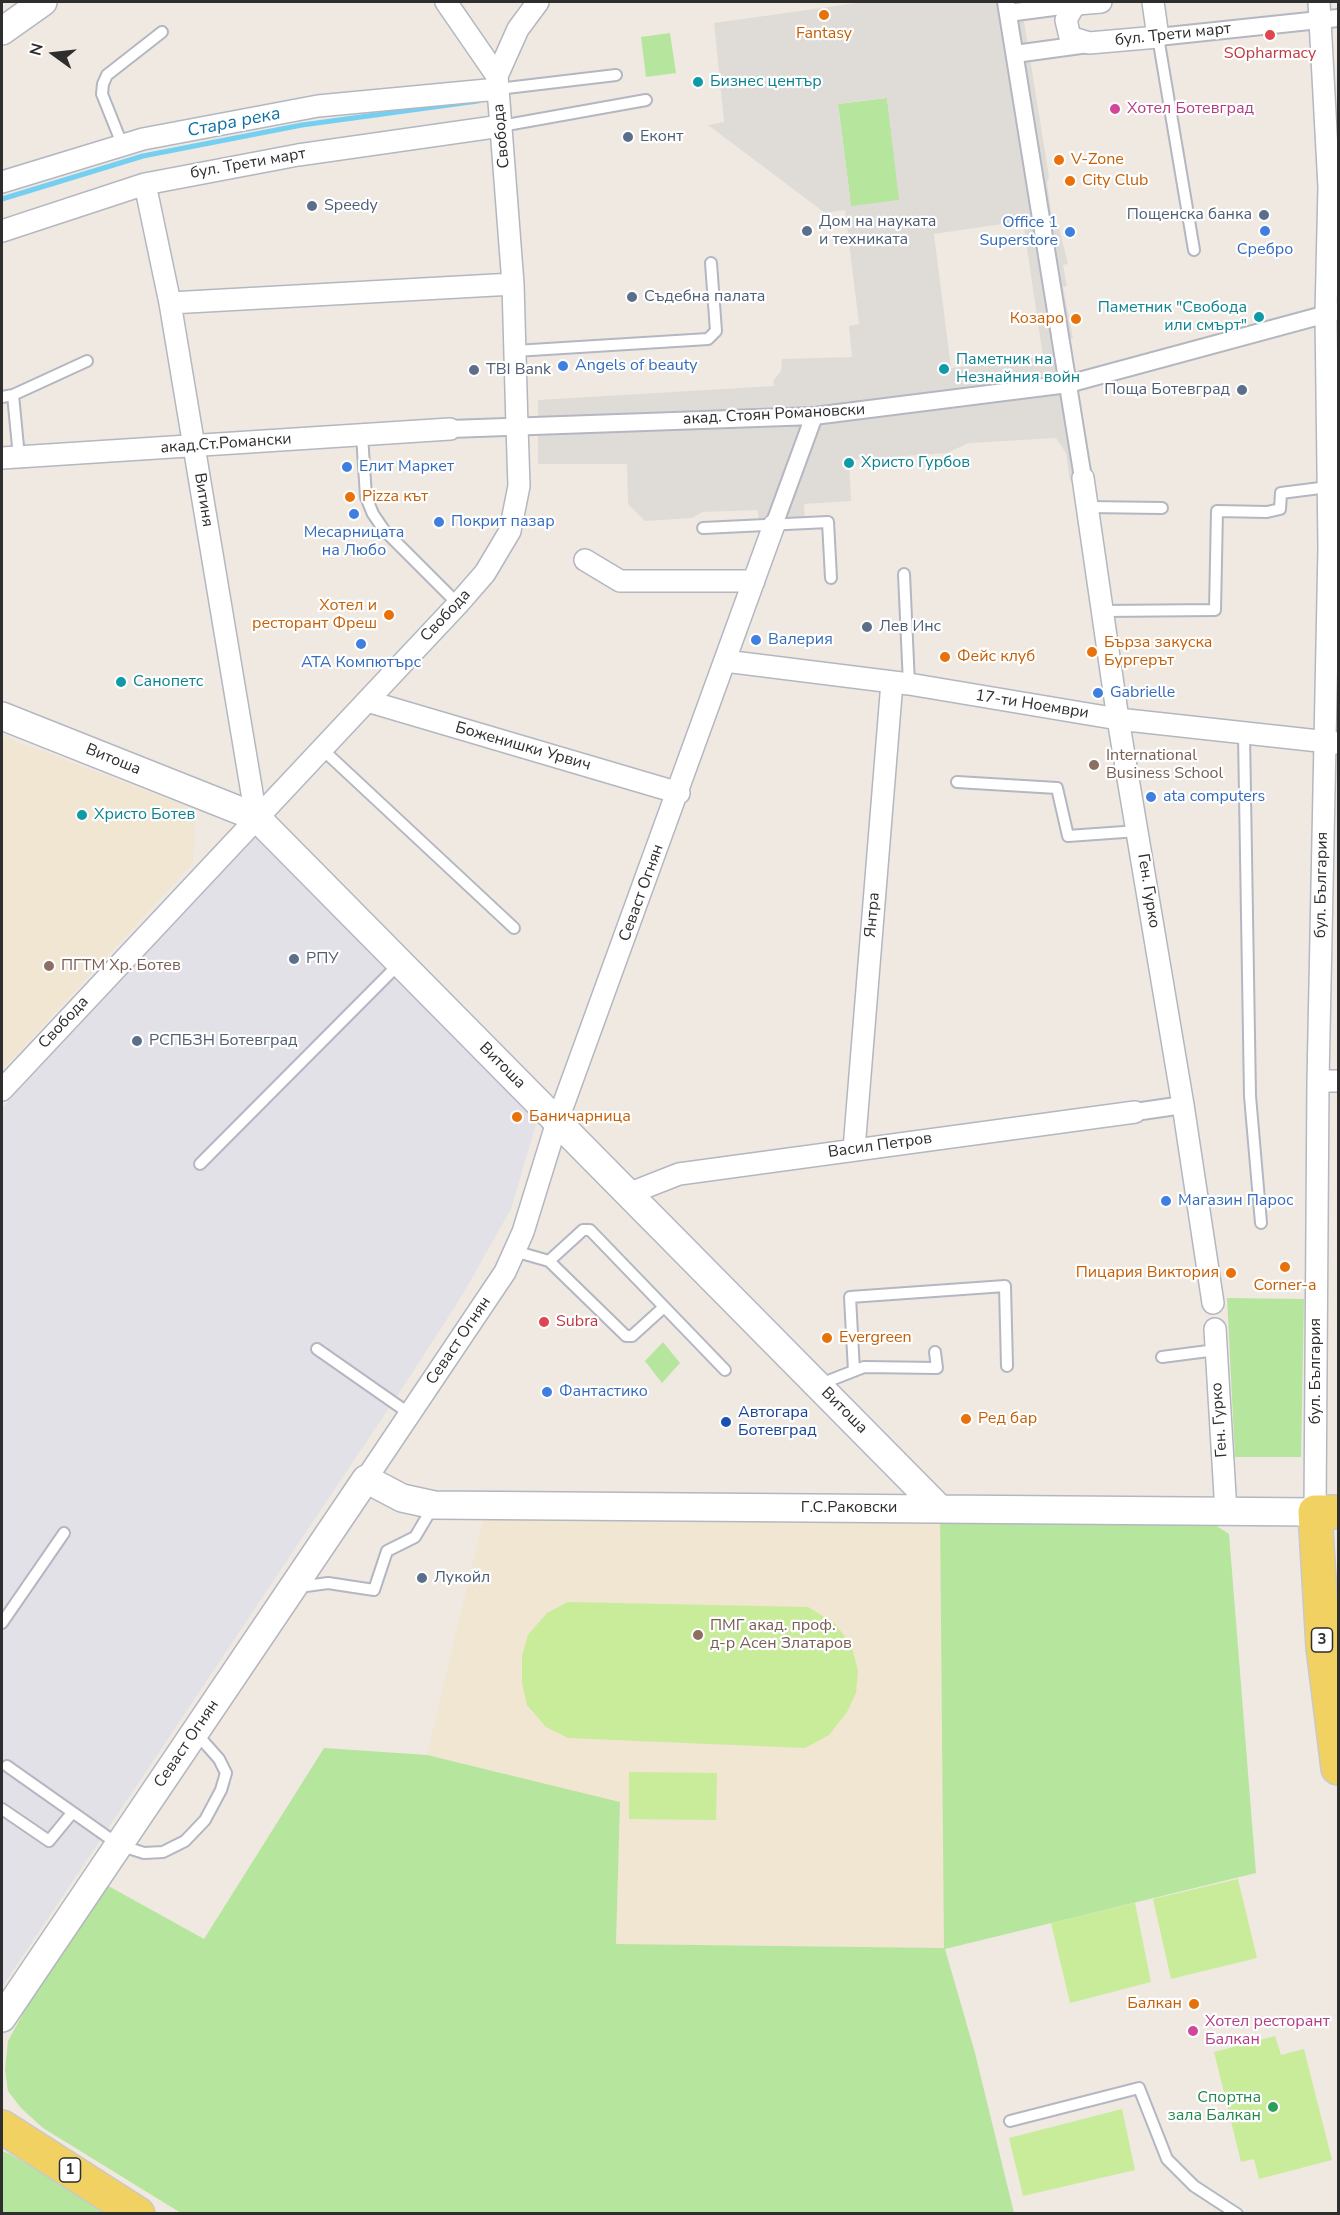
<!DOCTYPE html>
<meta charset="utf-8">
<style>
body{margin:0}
#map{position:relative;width:1340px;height:2215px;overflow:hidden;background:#efe9e1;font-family:"Nunito Sans",sans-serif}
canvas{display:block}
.frame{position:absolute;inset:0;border:3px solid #2e2e2e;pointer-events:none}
.north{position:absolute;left:24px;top:24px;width:60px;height:60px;-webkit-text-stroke:4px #fff;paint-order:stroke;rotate:285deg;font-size:16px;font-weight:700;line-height:24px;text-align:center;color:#2e2e2e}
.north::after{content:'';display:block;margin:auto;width:21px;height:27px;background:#2e2e2e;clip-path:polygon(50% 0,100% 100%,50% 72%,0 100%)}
</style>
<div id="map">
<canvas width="1340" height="2215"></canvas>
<div class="frame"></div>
<div class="north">N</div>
</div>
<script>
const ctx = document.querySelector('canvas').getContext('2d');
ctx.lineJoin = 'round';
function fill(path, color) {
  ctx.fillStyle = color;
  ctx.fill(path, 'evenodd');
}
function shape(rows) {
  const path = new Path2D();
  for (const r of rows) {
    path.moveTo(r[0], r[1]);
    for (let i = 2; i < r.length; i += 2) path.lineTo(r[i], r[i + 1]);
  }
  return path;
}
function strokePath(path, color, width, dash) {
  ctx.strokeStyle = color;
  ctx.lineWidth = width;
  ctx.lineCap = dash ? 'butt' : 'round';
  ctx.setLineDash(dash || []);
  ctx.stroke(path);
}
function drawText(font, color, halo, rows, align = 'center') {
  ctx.font = font + ' "Nunito Sans",sans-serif';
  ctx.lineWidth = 4.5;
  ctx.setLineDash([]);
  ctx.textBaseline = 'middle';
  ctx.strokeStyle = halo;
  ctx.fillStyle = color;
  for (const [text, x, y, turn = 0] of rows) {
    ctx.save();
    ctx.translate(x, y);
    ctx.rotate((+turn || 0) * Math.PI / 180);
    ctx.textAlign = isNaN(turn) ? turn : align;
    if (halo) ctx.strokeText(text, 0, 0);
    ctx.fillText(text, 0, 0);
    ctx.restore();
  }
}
fill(shape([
 [257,834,541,1107,511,1209,463,1294,407,1381,2,1987,2,1108]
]), '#e3e1e8');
fill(shape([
 [2,736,196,810,193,863,2,1070],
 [940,1515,945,1948,616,1944,620,1802,427,1755,484,1516]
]), '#f0e6d1');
fill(shape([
 [670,33,676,73,646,77,641,37],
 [887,98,900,200,851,207,838,104],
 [1227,1298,1304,1299,1301,1457,1235,1457],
 [663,1342,680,1363,662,1383,645,1361],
 [940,1515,1212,1523,1229,1534,1256,1873,945,1949,975,2053,1014,2213,181,2213,43,2128,21,2108,8,2091,5,2070,8,2041,51,1963,103,1883,204,1939,324,1748,427,1755,620,1802,616,1944,944,1948],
 [2,2151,10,2154,110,2213,2,2213]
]), '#b6e59e');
fill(shape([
 [568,1602,808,1607,834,1623,851,1644,858,1671,856,1693,847,1712,829,1735,805,1748,568,1738,546,1727,527,1705,522,1683,522,1656,528,1635,547,1613],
 [629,1772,717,1773,716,1820,629,1819],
 [1238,1879,1257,1958,1171,1979,1153,1899],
 [1135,1903,1151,1982,1070,2003,1051,1923],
 [1275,2036,1281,2055,1304,2049,1332,2160,1259,2179,1254,2159,1241,2162,1214,2052],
 [1122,2109,1135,2170,1023,2196,1009,2138]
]), '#c9ec9a');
fill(shape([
 [864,2,1021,2,1049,177,1047,183,1053,224,1058,224,1068,264,1063,265,1067,286,1063,287,1073,338,1070,339,1090,477,1070,481,1066,453,1056,438,969,443,947,453,849,460,851,501,804,504,805,523,759,525,758,510,703,512,692,518,645,521,628,504,627,464,538,464,538,400,774,386,773,381,781,371,782,359,852,357,849,326,859,324,845,210,825,213,708,125,724,122,714,23],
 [887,98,899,200,851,206,838,104],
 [1023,221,1043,357,951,368,934,234]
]), '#dfdcd8');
strokePath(shape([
 [2,199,143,156,302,125,478,101]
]), '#75cff0', 5);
const service = shape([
 [1158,37,1194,250],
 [498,89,616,75],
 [501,126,646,100],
 [122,144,102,94,103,84,107,75,162,32],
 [515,351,708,339,716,331,711,263],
 [13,395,19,457],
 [2,397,13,395,87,361],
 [362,435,366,497,373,514,384,530,458,604],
 [1087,507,1162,508],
 [703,528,828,522,831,578],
 [904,574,909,684],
 [1103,611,1215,610,1217,511,1267,512,1280,509,1281,493,1328,487],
 [1244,734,1250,1096,1261,1223],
 [321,748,514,928],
 [957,782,1057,788,1068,836,1138,831],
 [200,1164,399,964],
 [514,1251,549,1261,626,1336,632,1336,664,1307],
 [549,1261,583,1230,590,1230,725,1370],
 [317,1349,410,1414],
 [1162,1357,1216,1350],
 [854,1371,850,1297,1005,1286,1007,1366],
 [818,1385,864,1367,937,1368,935,1352],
 [299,1587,328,1583,374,1590,387,1551,415,1537,434,1505],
 [2,1623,64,1533],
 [7,1766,119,1845,144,1853,163,1852,185,1841,205,1820,221,1790,226,1773,219,1759,195,1732],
 [2,1809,49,1841,72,1813],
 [1010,2121,1139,2088,1167,2159,1194,2186,1237,2214]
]);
const pedestrian = shape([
 [1006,2,1083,478],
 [1008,13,1084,3],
 [1158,37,1338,18],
 [1015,54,1088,44],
 [450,429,814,416,1068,384,1338,311],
 [774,525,814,416],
 [1135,1112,1183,1105]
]);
const minor = shape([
 [446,2,497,76],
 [1101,2,1077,4,1072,9,1066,20,1070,37,1089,43,1158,37,1153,2],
 [2,182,143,139,318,106,498,89],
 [145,184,170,303,256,817],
 [2,231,145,184,298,155,501,126],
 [170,303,513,284],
 [2,458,450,429],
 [1083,478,1118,719,1183,1105,1213,1303],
 [585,560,620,581,754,581],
 [725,661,909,684,1118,719,1337,743],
 [367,701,679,793],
 [1318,1081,1338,1081],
 [2,1090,458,604,485,573,510,531,519,486,517,426,513,284,497,76,518,29,538,2],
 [854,1149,892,682],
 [628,1194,679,1174,1135,1112],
 [1215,1329,1226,1512],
 [366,1479,505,1272,523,1232,557,1122,774,525],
 [1315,1512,1318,1081,1329,548,1326,314,1329,187,1319,2]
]);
const tertiary = shape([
 [2,31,43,2],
 [2,716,256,817,940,1509],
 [2,2018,366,1479,402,1498,434,1505,1315,1512]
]);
const primary = shape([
 [1338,1512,1315,1512,1323,1647,1338,1768],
 [2,2127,138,2214]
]);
strokePath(service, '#b4b7c1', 14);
strokePath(pedestrian, '#b4b7c1', 20);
strokePath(minor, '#b4b7c1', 24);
strokePath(tertiary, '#b4b7c1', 30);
strokePath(primary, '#c9c9c9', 36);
strokePath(service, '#fff', 10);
strokePath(pedestrian, '#fff', 16);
strokePath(minor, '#fff', 21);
strokePath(tertiary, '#fff', 27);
strokePath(primary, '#f2d163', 33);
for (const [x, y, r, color] of [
 [824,15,6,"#e8710a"],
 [1270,35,6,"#e0444e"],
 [698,82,6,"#0f9aa8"],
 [1115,109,6,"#d1479c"],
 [628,137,6,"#5c6f8a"],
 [1059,160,6,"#e8710a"],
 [1070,181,6,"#e8710a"],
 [312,206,6,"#5c6f8a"],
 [1264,215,6,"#5c6f8a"],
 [807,231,6,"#5c6f8a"],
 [1265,231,6,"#3f7fe0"],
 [1070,232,6,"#3f7fe0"],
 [632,297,6,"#5c6f8a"],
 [1259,317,6,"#0f9aa8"],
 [1076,319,6,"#e8710a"],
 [563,366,6,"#3f7fe0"],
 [944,369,6,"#0f9aa8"],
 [474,370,6,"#5c6f8a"],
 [1242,390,6,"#5c6f8a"],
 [849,463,6,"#0f9aa8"],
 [347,467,6,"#3f7fe0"],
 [350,497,6,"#e8710a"],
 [354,514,6,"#3f7fe0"],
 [439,522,6,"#3f7fe0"],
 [389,615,6,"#e8710a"],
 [867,627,6,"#5c6f8a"],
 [756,640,6,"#3f7fe0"],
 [361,644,6,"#3f7fe0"],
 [1092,652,6,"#e8710a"],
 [945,657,6,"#e8710a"],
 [121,682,6,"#0f9aa8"],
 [1098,693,6,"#3f7fe0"],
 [1094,765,6,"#8d6e63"],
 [1151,797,6,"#3f7fe0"],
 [82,815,6,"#0f9aa8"],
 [294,959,6,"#5c6f8a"],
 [49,966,6,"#8d6e63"],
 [137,1041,6,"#5c6f8a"],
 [517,1117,6,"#e8710a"],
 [1166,1201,6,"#3f7fe0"],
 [1285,1267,6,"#e8710a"],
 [1231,1273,6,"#e8710a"],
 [544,1322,6,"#e0444e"],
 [827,1338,6,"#e8710a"],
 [547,1392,6,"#3f7fe0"],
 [966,1419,6,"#e8710a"],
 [726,1422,6,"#1a4fb4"],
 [422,1578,6,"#5c6f8a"],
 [698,1635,6,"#8d6e63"],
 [1194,2004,6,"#e8710a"],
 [1193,2031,6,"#d1479c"],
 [1273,2107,6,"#2e9e5b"]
]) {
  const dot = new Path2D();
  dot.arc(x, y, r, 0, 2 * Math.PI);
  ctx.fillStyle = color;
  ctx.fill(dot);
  strokePath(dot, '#fff', 2);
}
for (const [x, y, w] of [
 [1322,1640,21],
 [70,2170,21]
]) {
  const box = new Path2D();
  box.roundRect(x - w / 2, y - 12, w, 24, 4.5);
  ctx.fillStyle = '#fff';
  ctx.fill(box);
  strokePath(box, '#2e2e2e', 1.5);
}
drawText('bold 15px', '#2e2e2e', null, [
 ["3",1322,1640],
 ["1",70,2170]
]);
drawText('16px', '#c56008', '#fff', [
 ["Fantasy",824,34,"center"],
 ["V-Zone",1071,160],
 ["City Club",1082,181],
 ["Козаро",1064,319,"right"],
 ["Pizza кът",362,497],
 ["Хотел и",377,606,"right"],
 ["ресторант Фреш",377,624,"right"],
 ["Бърза закуска",1104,643],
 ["Бургерът",1104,661],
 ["Фейс клуб",957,657],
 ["Баничарница",529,1117],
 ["Пицария Виктория",1219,1273,"right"],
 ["Corner-a",1285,1286,"center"],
 ["Evergreen",839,1338],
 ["Ред бар",978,1419],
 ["Балкан",1182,2004,"right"]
], 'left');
drawText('16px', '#2e2e2e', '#fff', [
 ["бул. Трети март",1173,35,-6],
 ["Свобода",502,136,-95],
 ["бул. Трети март",248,164,-10],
 ["акад. Стоян Романовски",774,415,-3],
 ["акад.Ст.Романски",226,444,-4],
 ["Витиня",203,500,81],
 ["Свобода",446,616,-47],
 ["17-ти Ноември",1032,705,9],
 ["Боженишки Урвич",523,747,16],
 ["Витоша",113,760,22],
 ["бул. България",1322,885,-89],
 ["Ген. Гурко",1148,891,81],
 ["Севаст Огнян",642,893,-70],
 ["Янтра",873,915,-85],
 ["Свобода",64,1023,-47],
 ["Витоша",502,1066,45],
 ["Васил Петров",880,1146,-8],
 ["Севаст Огнян",459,1341,-56],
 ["бул. България",1316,1371,-90],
 ["Витоша",844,1411,45],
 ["Ген. Гурко",1220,1420,-94],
 ["Г.С.Раковски",849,1508],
 ["Севаст Огнян",187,1744,-56]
]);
drawText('16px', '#be3a42', '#fff', [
 ["SOpharmacy",1270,54],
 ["Subra",556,1322,"left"]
]);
drawText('16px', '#0d838f', '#fff', [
 ["Бизнес център",710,82],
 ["Паметник \"Свобода",1247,308,"right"],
 ["или смърт\"",1247,326,"right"],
 ["Паметник на",956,360],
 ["Незнайния войн",956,378],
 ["Христо Гурбов",861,463],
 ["Санопетс",133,682],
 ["Христо Ботев",94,815]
], 'left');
drawText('16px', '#b23c85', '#fff', [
 ["Хотел Ботевград",1127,109],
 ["Хотел ресторант",1205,2022],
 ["Балкан",1205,2040]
], 'left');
drawText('16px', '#4e5e75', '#fff', [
 ["Еконт",640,137],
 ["Speedy",324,206],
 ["Пощенска банка",1252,215,"right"],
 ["Дом на науката",819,222],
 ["и техниката",819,240],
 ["Съдебна палата",644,297],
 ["TBI Bank",486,370],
 ["Поща Ботевград",1230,390,"right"],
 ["Лев Инс",879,627],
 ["РПУ",306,959],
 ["РСПБЗН Ботевград",149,1041],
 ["Лукойл",434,1578]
], 'left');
drawText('16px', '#366cbe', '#fff', [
 ["Office 1",1058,223,"right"],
 ["Superstore",1058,241,"right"],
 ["Сребро",1265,250,"center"],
 ["Angels of beauty",575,366],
 ["Елит Маркет",359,467],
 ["Покрит пазар",451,522],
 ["Месарницата",354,533,"center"],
 ["на Любо",354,551,"center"],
 ["Валерия",768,640],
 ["АТА Компютърс",361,663,"center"],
 ["Gabrielle",1110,693],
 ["ata computers",1163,797],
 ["Магазин Парос",1178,1201],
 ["Фантастико",559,1392]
], 'left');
drawText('16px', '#785e54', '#fff', [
 ["International",1106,756],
 ["Business School",1106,774],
 ["ПГТМ Хр. Ботев",61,966],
 ["ПМГ акад. проф.",710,1626],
 ["д-р Асен Златаров",710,1644]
], 'left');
drawText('16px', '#164399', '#fff', [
 ["Автогара",738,1413],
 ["Ботевград",738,1431]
], 'left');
drawText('16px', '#27864d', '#fff', [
 ["Спортна",1261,2098],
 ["зала Балкан",1261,2116]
], 'right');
drawText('italic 18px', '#0d6fa3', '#fff', [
 ["Стара река",234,123,-11]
]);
</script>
